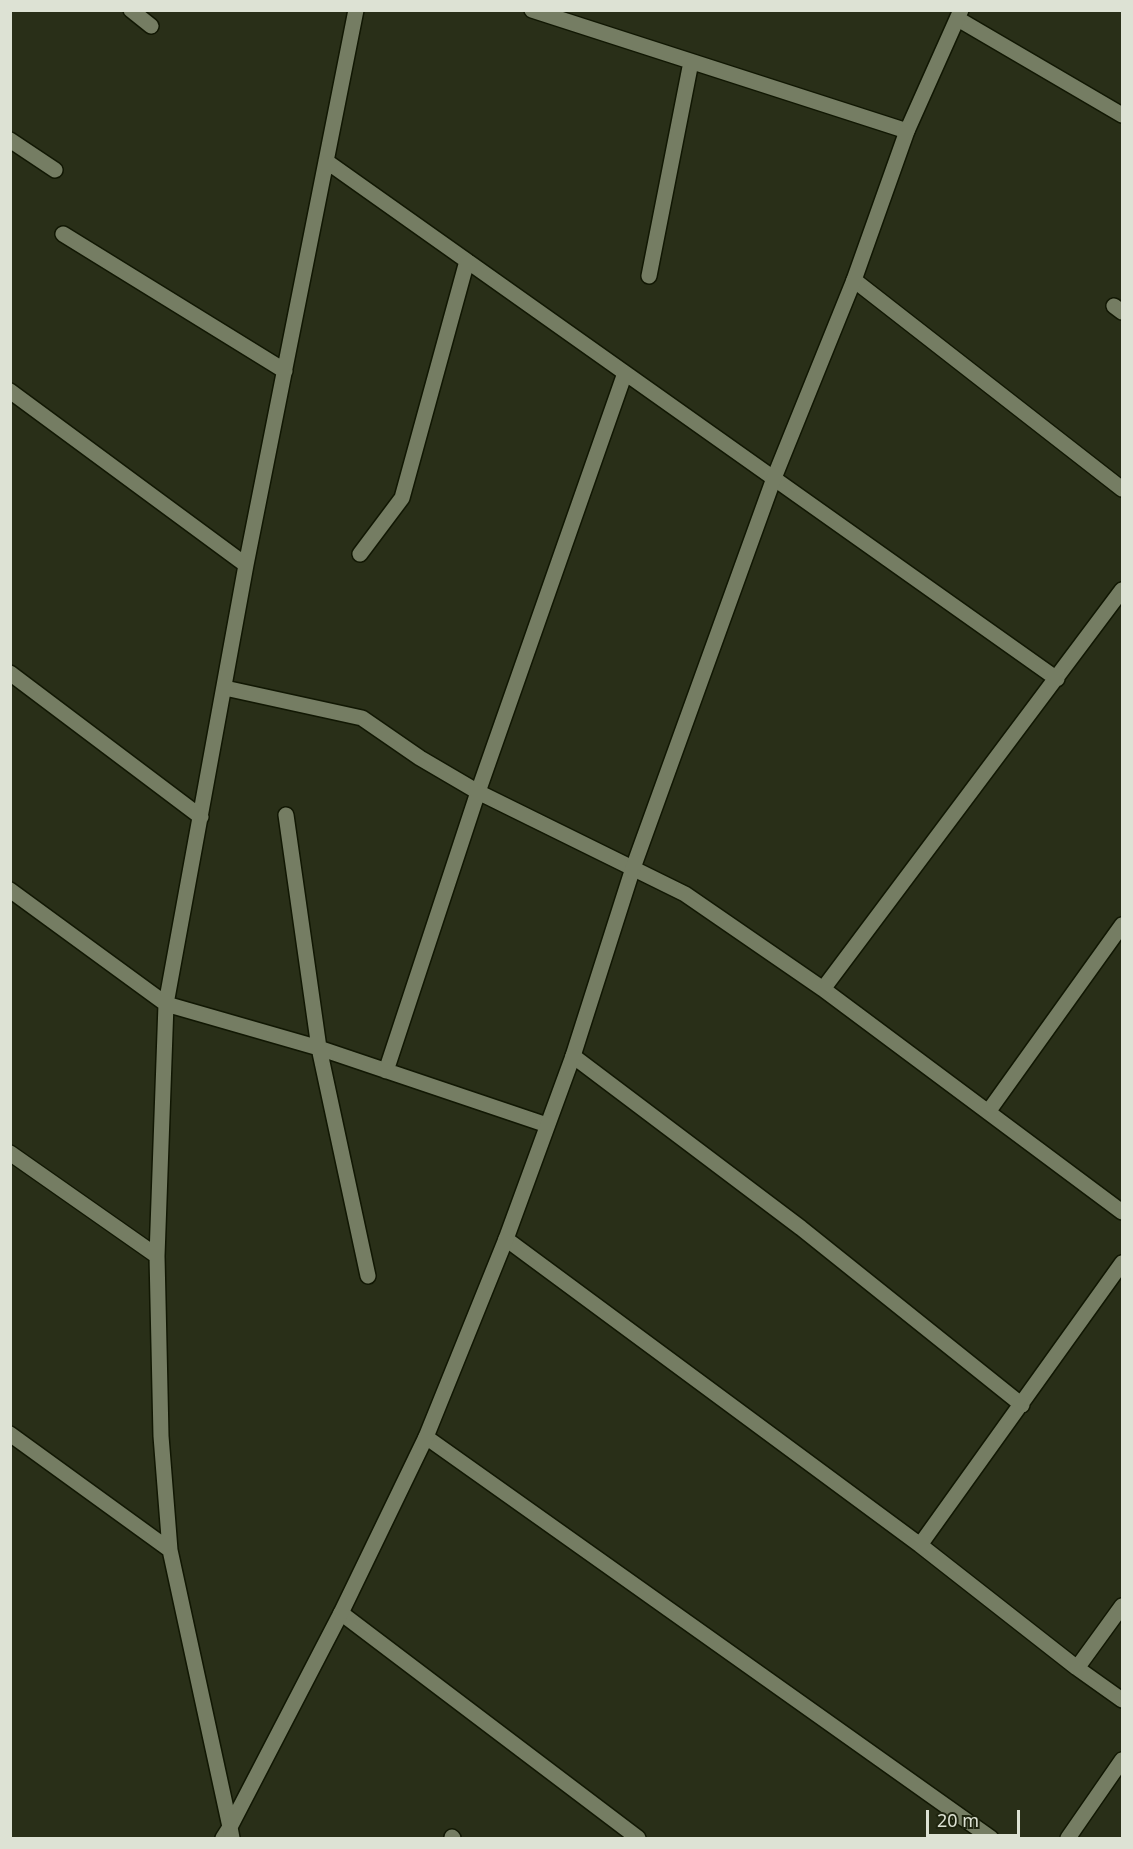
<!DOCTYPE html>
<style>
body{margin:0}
#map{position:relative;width:1133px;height:1849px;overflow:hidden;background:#292f18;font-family:"Noto Sans",sans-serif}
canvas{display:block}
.frame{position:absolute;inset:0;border:12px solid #dde2d4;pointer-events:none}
.scale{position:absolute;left:926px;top:1810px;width:94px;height:27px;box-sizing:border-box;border:3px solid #dde2d4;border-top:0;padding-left:8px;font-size:18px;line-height:21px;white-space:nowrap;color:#dde2d4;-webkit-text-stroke:4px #1f250f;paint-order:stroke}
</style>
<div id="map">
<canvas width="1133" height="1849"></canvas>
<div class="frame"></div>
<div class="scale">20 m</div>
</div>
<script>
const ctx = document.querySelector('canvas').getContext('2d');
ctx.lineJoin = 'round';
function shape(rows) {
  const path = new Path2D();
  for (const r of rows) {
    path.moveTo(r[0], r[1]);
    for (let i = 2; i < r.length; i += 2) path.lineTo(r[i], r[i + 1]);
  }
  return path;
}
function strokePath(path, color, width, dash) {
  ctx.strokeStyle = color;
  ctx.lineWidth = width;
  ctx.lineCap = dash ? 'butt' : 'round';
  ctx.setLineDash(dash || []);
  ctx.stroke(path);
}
const minor = shape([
 [131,10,151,26],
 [532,10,907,131],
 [958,19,1122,115],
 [10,140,55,170],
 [326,161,1057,679],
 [63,234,285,371],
 [649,276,691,62],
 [854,280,1122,489],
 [1114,306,1122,312],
 [10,391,246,565],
 [360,554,402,498,467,261],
 [10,673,201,817],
 [225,688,362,718,420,758,478,792,685,894,823,989,1122,1212],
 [286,815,319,1048,368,1276],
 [10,890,166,1004,319,1048,547,1125],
 [823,989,1122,590],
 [573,1056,801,1228,1022,1405],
 [386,1071,478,792,625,373],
 [988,1112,1122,925],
 [10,1153,157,1256],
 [506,1239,920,1545,1077,1668,1122,1700],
 [10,1434,170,1550],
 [426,1437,991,1838],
 [920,1545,1122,1263],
 [341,1613,638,1838],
 [1077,1668,1122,1606],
 [452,1837,453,1838],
 [223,1838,230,1827,170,1550,161,1436,157,1256,166,1004,246,565,356,10],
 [1068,1838,1122,1760]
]);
const tertiary = shape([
 [232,1838,230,1827,341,1613,426,1437,506,1239,573,1056,633,868,774,478,854,280,907,131,961,10]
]);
strokePath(minor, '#111703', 18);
strokePath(tertiary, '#111703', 18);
strokePath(minor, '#757d63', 15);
strokePath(tertiary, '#757d63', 15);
</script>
